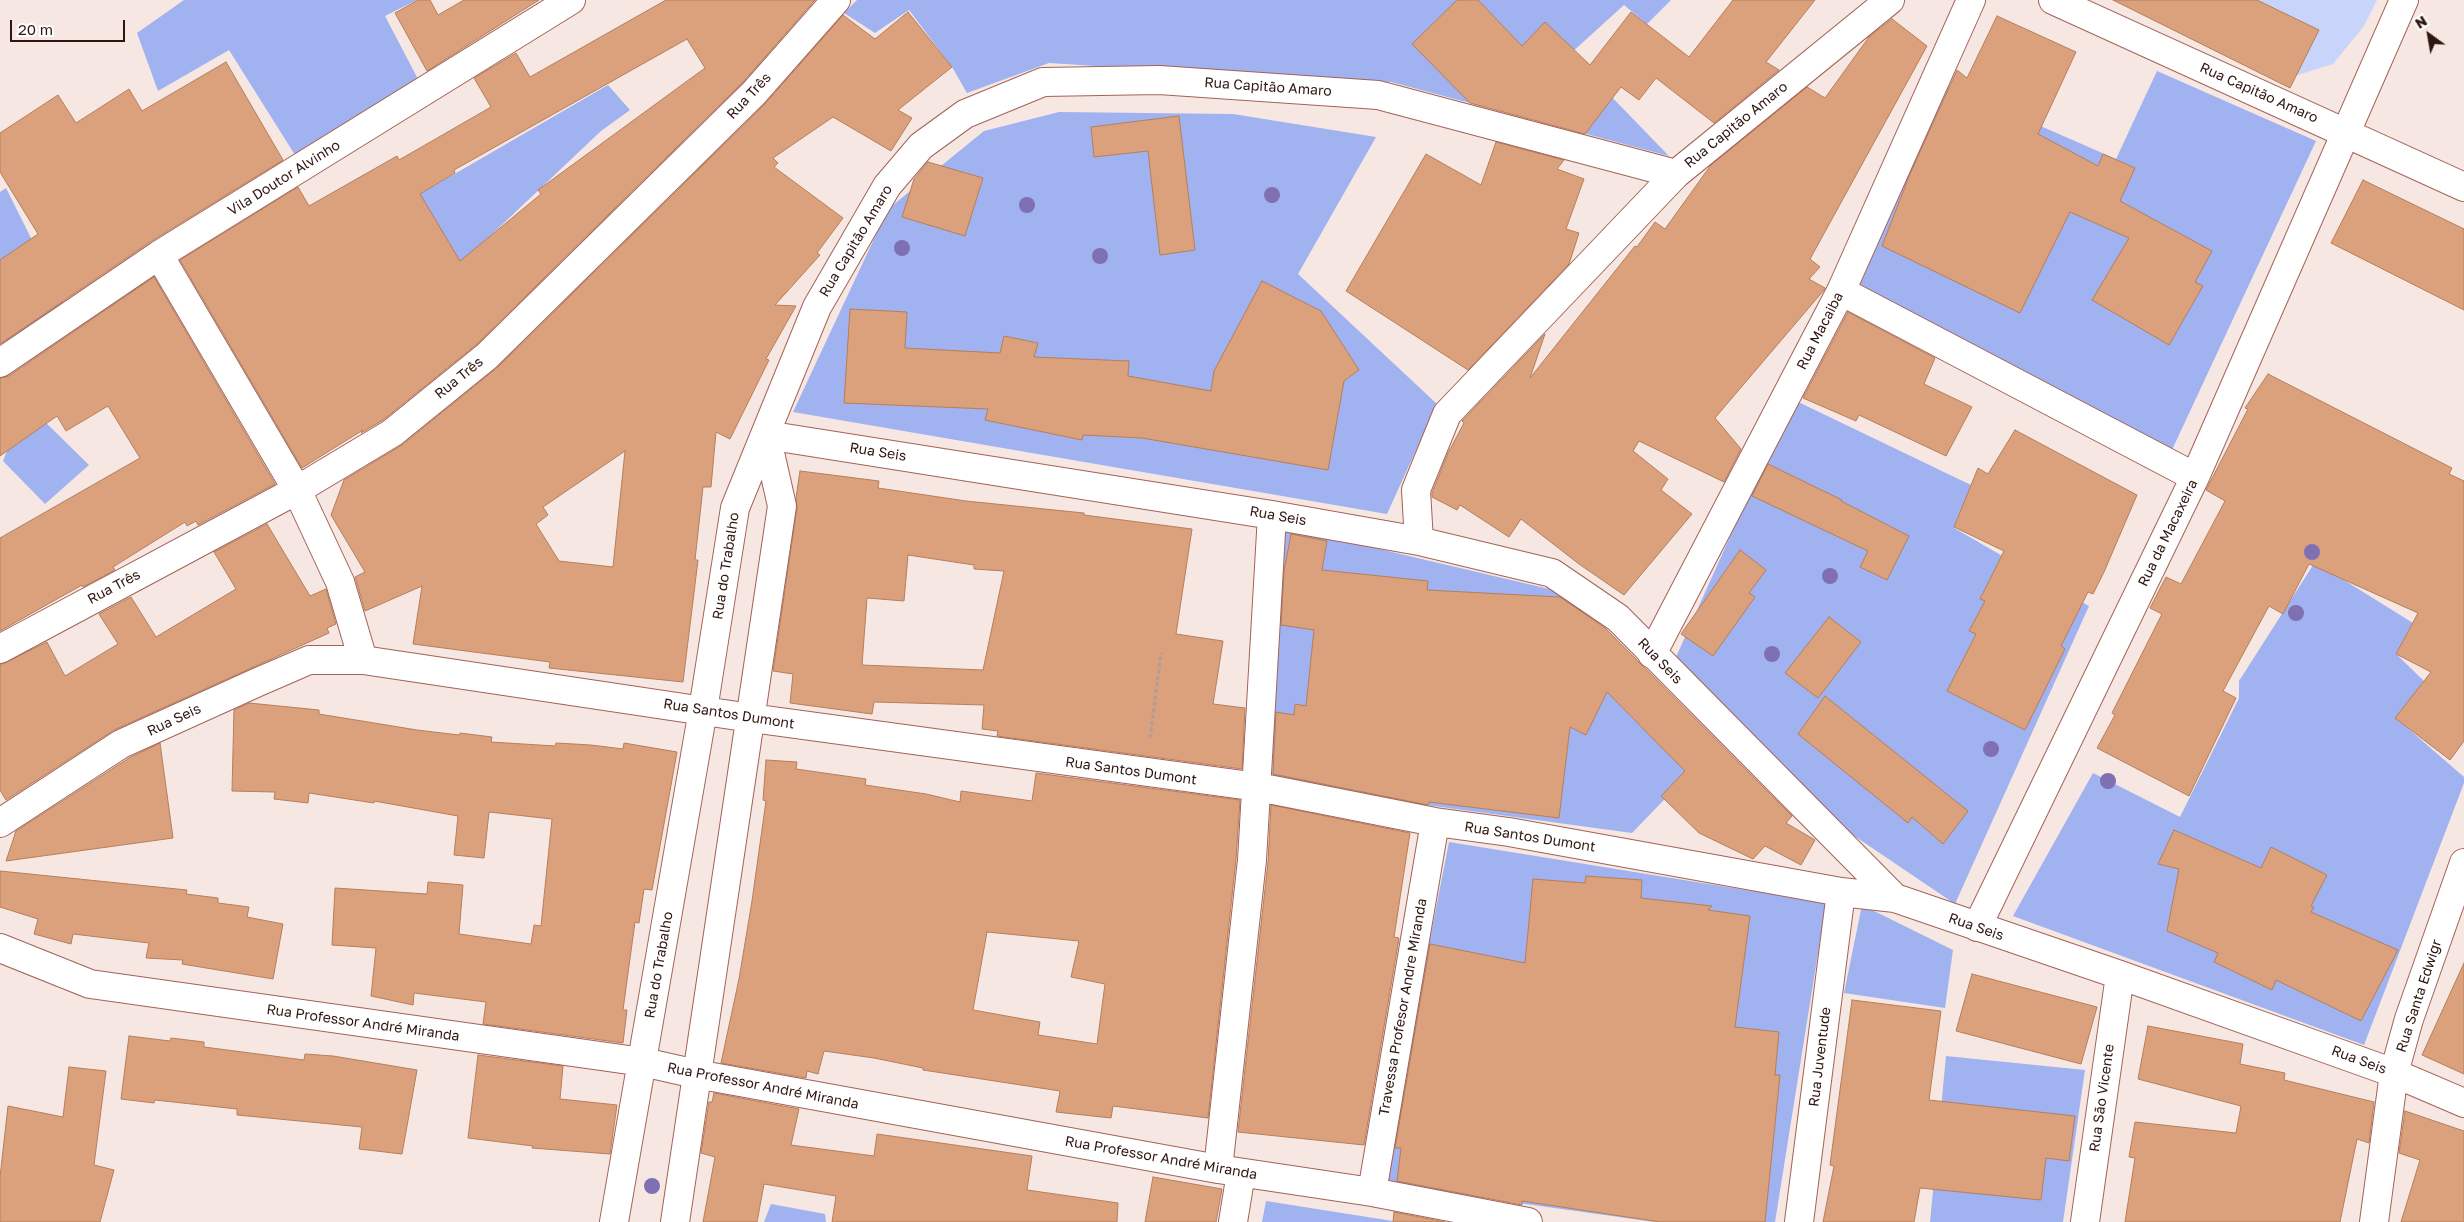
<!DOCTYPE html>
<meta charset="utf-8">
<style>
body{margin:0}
#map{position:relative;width:2464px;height:1222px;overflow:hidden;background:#f6e7e3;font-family:"Golos Text",sans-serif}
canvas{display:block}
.north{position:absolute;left:2404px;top:10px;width:50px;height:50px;-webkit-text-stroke:4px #fff;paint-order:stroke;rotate:328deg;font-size:14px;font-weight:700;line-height:20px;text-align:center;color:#2f1611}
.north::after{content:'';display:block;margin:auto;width:18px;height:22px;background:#2f1611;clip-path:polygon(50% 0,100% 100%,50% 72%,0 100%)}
.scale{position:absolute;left:10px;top:20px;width:115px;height:22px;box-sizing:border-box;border:2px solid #2f1611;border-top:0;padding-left:6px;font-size:15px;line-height:18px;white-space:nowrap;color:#2f1611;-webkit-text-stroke:4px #fff;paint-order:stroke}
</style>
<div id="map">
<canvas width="2464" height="1222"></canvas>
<div class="north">N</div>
<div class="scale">20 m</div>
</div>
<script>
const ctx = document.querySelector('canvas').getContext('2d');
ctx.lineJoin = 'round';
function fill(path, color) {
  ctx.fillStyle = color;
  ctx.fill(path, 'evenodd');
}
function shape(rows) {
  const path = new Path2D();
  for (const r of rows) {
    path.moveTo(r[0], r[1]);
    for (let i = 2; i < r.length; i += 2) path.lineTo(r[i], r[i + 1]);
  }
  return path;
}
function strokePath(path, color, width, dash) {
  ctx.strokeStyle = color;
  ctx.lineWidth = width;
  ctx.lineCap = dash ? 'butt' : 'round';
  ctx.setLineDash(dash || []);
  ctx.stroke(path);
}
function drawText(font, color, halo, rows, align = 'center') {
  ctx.font = font + ' "Golos Text",sans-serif';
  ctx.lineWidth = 4;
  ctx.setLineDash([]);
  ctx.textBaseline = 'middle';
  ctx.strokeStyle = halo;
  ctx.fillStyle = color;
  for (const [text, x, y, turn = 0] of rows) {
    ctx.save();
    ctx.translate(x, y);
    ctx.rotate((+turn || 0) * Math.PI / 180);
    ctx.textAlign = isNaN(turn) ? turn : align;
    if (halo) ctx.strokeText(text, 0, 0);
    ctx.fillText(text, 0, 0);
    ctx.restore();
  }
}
fill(shape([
 [2171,0,2377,0,2364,26,2333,64,2291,77,2160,23]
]), '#c9d4fb');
fill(shape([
 [184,0,417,0,385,16,419,81,295,155,229,50,158,91,137,33],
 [857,0,1671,0,1647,24,1624,5,1570,54,1669,156,1391,82,1315,80,1049,63,967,93,952,67,909,10,875,33,844,13],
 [2157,71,2316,141,2171,452,1854,286,1949,86,2116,159],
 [608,85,630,110,601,131,451,273,420,194],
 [1059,112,1233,114,1376,137,1298,274,1437,404,1387,514,793,412,888,209,984,131],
 [6,188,67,310,0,344,0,192],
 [1792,399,1971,485,1954,528,2089,606,1955,904,1853,835,1676,657],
 [39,416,89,465,45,504,3,461,7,451],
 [1277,525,1562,592,1719,743,1632,833,1272,784],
 [2315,562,2413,623,2396,654,2424,681,2396,718,2464,777,2464,783,2364,1045,2013,916,2093,773,2180,817,2239,698,2239,681],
 [1449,842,1826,903,1775,1222,1655,1222,1382,1184],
 [1862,905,1953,950,1945,1008,1844,993],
 [1946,1056,2085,1070,2063,1222,1930,1222],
 [1266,1201,1399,1222,1262,1222],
 [771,1204,825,1214,826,1222,764,1222]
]), '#a1b2f0');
const building = shape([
 [418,0,430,0,438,15,464,0,539,0,427,71,395,13,418,0],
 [666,0,815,0,743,82,477,344,383,420,361,433,363,430,302,468,180,260,298,187,309,206,397,156,399,160,491,107,474,78,516,53,530,77,666,0],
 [687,39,705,68,538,190,541,194,460,261,420,194,455,173,454,170,687,39],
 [1457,0,1478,0,1522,46,1545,22,1590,65,1631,12,1689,57,1733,0,1815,0,1766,62,1779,70,1714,123,1656,78,1639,100,1621,87,1585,134,1470,103,1412,44,1457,0],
 [2113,0,2257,0,2319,30,2290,88,2113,0],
 [908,12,952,67,898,110,912,118,891,151,833,117,773,158,778,163,774,167,843,218,817,253,820,255,775,305,796,306,766,359,769,360,730,439,716,432,711,487,703,487,695,560,698,560,683,682,549,668,550,662,413,644,422,586,365,611,355,577,365,572,331,515,344,480,402,445,498,367,765,104,843,15,875,39,908,12],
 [625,451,613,567,559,561,536,524,548,515,543,507,625,451],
 [1997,16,2076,52,2038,134,2098,166,2103,154,2135,168,2120,201,2212,251,2195,282,2203,286,2169,345,2092,300,2129,238,2070,212,2020,313,1882,246,1910,174,1957,70,1967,78,1997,16],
 [1892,19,1927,46,1810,259,1820,267,1809,279,1825,288,1824,290,1715,418,1741,449,1724,482,1639,441,1633,451,1668,479,1661,490,1692,514,1624,595,1579,564,1521,519,1509,537,1460,505,1457,510,1432,497,1432,493,1448,453,1464,423,1462,421,1545,334,1530,378,1635,246,1637,247,1655,222,1665,229,1711,165,1807,87,1825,98,1869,37,1892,19],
 [226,62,283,160,150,242,0,344,0,260,38,234,0,172,0,133,58,95,76,123,129,89,142,111,226,62],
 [1179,116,1195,250,1160,255,1148,151,1094,157,1091,127,1179,116],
 [1496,142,1564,160,1557,169,1584,179,1566,229,1579,233,1569,264,1468,370,1346,291,1426,154,1481,185,1496,142],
 [928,162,983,178,965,236,902,217,914,179,928,162],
 [2363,180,2464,229,2464,310,2331,243,2363,180],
 [154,277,275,484,198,525,196,521,187,526,185,522,113,567,115,570,83,587,82,585,0,631,0,538,140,458,108,406,66,431,57,416,0,456,0,378,9,376,154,277],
 [1262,281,1321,311,1359,370,1344,381,1328,470,1142,438,1083,435,1082,440,985,420,988,409,844,403,850,309,907,312,905,348,1000,353,1004,336,1038,343,1034,357,1129,361,1128,376,1211,391,1214,371,1262,281],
 [1848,312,1935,358,1924,384,1972,407,1946,456,1859,415,1856,421,1803,398,1848,312],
 [2268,374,2452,468,2449,474,2464,481,2464,741,2450,760,2395,718,2431,672,2396,654,2418,613,2309,564,2283,614,2269,606,2223,691,2236,698,2189,796,2097,748,2115,715,2112,713,2162,614,2150,608,2166,577,2181,584,2225,501,2206,490,2248,409,2245,408,2268,374],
 [2015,430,2137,495,2104,572,2093,594,2088,592,2061,646,2065,649,2025,730,1947,691,1976,634,1969,631,1985,601,1980,599,2004,551,1954,527,1978,468,1988,474,2015,430],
 [1768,464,1842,500,1841,501,1909,536,1887,580,1860,567,1868,551,1752,496,1768,464],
 [800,471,879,481,878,488,966,501,1084,513,1084,515,1192,529,1176,634,1223,641,1213,704,1245,708,1242,769,997,736,998,731,982,729,984,705,874,702,872,714,790,703,793,674,773,671,797,508,796,498,800,471],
 [908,555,974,565,974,569,1004,571,983,670,862,665,867,598,904,601,908,555],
 [267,524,310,596,326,589,336,624,327,628,329,633,114,730,6,800,0,790,0,665,47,642,65,676,118,644,99,614,131,597,156,637,236,589,214,552,267,524],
 [1291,534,1327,541,1322,570,1428,581,1427,590,1560,597,1605,628,1792,816,1786,823,1815,840,1801,865,1765,846,1753,859,1699,833,1661,796,1685,771,1607,692,1586,735,1570,727,1559,818,1429,802,1428,805,1273,774,1276,712,1294,715,1295,704,1306,706,1314,630,1281,625,1284,571,1291,534],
 [1740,550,1766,570,1749,593,1755,597,1713,656,1681,634,1740,550],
 [1829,617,1861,642,1818,698,1785,673,1829,617],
 [1825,696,1968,811,1943,844,1912,817,1908,823,1798,734,1825,696],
 [249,703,319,710,319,714,417,730,459,735,460,733,492,737,491,742,555,746,556,743,591,745,623,749,624,743,677,752,652,890,644,889,639,923,635,922,623,1010,627,1010,623,1043,483,1024,486,1002,414,993,413,1005,371,996,376,948,332,945,335,888,427,894,428,882,463,885,459,934,531,944,534,925,541,926,552,819,489,812,484,858,454,855,458,816,374,801,374,803,309,793,308,803,274,799,275,792,232,791,234,710,249,703],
 [160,743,173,838,6,861,16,831,129,758,160,743],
 [766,760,797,762,796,769,866,779,865,785,926,794,960,802,961,791,1032,801,1036,773,1240,800,1236,859,1208,1118,1113,1106,1111,1118,1056,1112,1060,1091,923,1070,923,1068,874,1058,824,1051,818,1074,807,1071,806,1078,721,1063,739,979,752,901,766,801,763,800,766,760],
 [987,932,1079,941,1071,977,1105,984,1097,1044,1038,1035,1040,1022,973,1010,987,932],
 [1271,805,1410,833,1394,937,1399,938,1364,1145,1238,1132,1268,862,1271,805],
 [2174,830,2261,868,2271,847,2327,875,2311,906,2314,907,2311,912,2398,950,2361,1021,2276,980,2272,990,2214,962,2218,953,2167,931,2179,869,2158,864,2174,830],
 [0,871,187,890,186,894,218,898,218,903,249,907,247,917,283,924,273,979,182,964,183,960,146,958,149,943,73,934,71,944,34,934,38,919,0,907,0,871],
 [1586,876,1642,880,1641,898,1712,906,1708,910,1750,916,1735,1027,1779,1032,1775,1075,1780,1075,1765,1222,1660,1222,1522,1201,1522,1205,1397,1181,1401,1148,1395,1148,1430,944,1525,963,1533,879,1585,883,1586,876],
 [2464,963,2464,1074,2422,1055,2464,963],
 [1972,974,2097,1007,2081,1064,1956,1031,1972,974],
 [1852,1000,1941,1011,1929,1100,2075,1116,2069,1161,2046,1158,2041,1200,1920,1188,1914,1222,1823,1222,1834,1166,1830,1165,1852,1000],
 [2148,1026,2243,1044,2240,1064,2285,1073,2284,1080,2374,1102,2369,1143,2357,1139,2340,1222,2125,1222,2135,1158,2129,1157,2135,1122,2236,1133,2241,1106,2138,1079,2148,1026],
 [129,1036,170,1041,171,1038,204,1042,204,1047,304,1060,305,1054,333,1056,417,1070,402,1154,359,1149,362,1127,237,1115,237,1109,155,1100,154,1103,121,1099,129,1036],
 [478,1055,563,1066,560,1099,617,1105,610,1154,532,1148,533,1146,468,1138,478,1055],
 [69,1067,106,1071,94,1165,114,1170,100,1222,0,1222,0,1177,8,1106,63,1117,69,1067],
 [714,1093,799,1109,791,1145,874,1156,877,1134,1032,1156,1027,1190,1118,1203,1117,1222,832,1222,836,1196,764,1184,757,1222,703,1222,715,1157,701,1153,709,1102,712,1102,714,1093],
 [2405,1111,2464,1131,2464,1222,2401,1222,2420,1160,2399,1153,2405,1111],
 [1153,1177,1222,1189,1216,1222,1145,1222,1153,1177],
 [1394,1212,1445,1222,1393,1222,1394,1212]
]);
fill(building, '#dba07c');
strokePath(building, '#b67e5b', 1);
const minor = shape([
 [2053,0,2464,187],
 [159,255,297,490,340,582,363,660],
 [1841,291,2195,477],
 [0,363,159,255,571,0],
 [766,435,1272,515,1419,541,1552,573,1618,618,1895,898,2120,975,2394,1073,2464,1103],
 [1419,541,1416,490,1447,414,1676,174],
 [0,649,297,490,392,433,487,356,754,93,836,0],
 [1652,654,1841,291,1971,0],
 [0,823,121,744,258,682,309,660,363,660,751,718,1258,787,1435,822,1509,832,1841,892,1895,898],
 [1977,927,2195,477,2404,0],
 [0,948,90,984,643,1062,696,1074,1218,1169,1372,1192,1528,1222],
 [1218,1169,1252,860,1272,515],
 [1372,1192,1435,822],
 [614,1222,703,710,735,508,817,307,887,186,921,146,965,114,1043,82,1159,80,1378,95,1676,174,1890,0],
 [675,1222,782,506,766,435],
 [1233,1222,1241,1173],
 [1799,1222,1841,892],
 [2085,1222,2120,975],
 [2374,1222,2394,1073,2409,1019,2464,863]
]);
strokePath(minor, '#a36356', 30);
strokePath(shape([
 [1150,738,1161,653]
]), '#b09d99', 3, [4, 2.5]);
strokePath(minor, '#fff', 28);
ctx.fillStyle = '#7e70b2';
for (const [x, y] of [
 [1272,195],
 [1027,205],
 [902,248],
 [1100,256],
 [2312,552],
 [1830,576],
 [2296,613],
 [1772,654],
 [1991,749],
 [2108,781],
 [652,1186]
]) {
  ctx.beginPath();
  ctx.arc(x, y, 8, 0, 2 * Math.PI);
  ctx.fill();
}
drawText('14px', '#2f1611', '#fff', [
 ["Rua Capitão Amaro",1268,87,4],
 ["Rua Capitão Amaro",2259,93,24],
 ["Rua Três",749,96,-47],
 ["Rua Capitão Amaro",1736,125,-39],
 ["Vila Doutor Alvinho",284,178,-32],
 ["Rua Capitão Amaro",856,241,-59],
 ["Rua Macaiba",1820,331,-63],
 ["Rua Três",459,378,-39],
 ["Rua Seis",878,452,9],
 ["Rua Seis",1278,516,10],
 ["Rua da Macaxeira",2168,533,-64],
 ["Rua do Trabalho",726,566,-81],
 ["Rua Três",114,587,-28],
 ["Rua Seis",1660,661,46],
 ["Rua Santos Dumont",729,714,9],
 ["Rua Seis",174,720,-25],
 ["Rua Santos Dumont",1131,771,8],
 ["Rua Santos Dumont",1530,837,9],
 ["Rua Seis",1976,927,19],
 ["Rua do Trabalho",659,965,-80],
 ["Rua Santa Edwigr",2419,996,-72],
 ["Travessa Profesor Andre Miranda",1403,1007,-80],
 ["Rua Professor André Miranda",363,1023,8],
 ["Rua Juventude",1820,1057,-83],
 ["Rua Seis",2359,1060,20],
 ["Rua Professor André Miranda",763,1086,11],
 ["Rua São Vicente",2102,1098,-82],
 ["Rua Professor André Miranda",1161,1158,10]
]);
</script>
